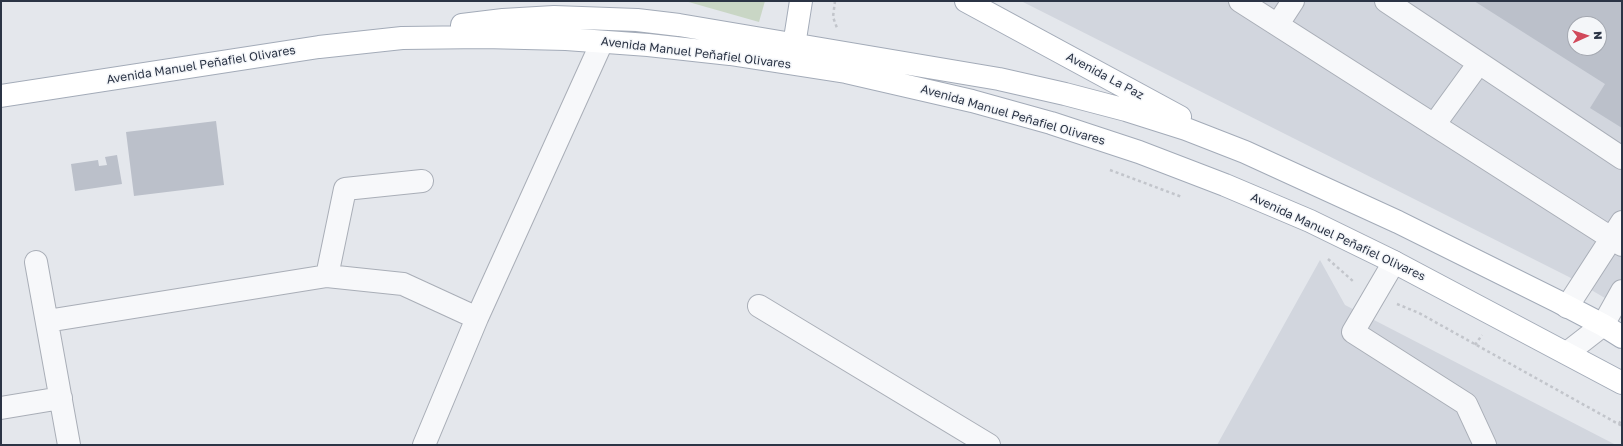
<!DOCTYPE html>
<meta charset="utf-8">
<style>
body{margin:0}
#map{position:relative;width:1623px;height:446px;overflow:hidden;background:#e4e7ec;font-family:"Golos Text",sans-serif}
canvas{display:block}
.frame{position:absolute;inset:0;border:2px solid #2b3445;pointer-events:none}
.north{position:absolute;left:1567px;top:16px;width:40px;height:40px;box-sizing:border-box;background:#f4f6f9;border:1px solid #a4a8b1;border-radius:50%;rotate:87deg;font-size:11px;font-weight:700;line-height:16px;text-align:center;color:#2b3445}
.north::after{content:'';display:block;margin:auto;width:14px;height:18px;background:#d1495b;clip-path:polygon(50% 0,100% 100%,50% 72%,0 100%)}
</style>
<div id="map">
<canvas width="1623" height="446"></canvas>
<div class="frame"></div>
<div class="north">N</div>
</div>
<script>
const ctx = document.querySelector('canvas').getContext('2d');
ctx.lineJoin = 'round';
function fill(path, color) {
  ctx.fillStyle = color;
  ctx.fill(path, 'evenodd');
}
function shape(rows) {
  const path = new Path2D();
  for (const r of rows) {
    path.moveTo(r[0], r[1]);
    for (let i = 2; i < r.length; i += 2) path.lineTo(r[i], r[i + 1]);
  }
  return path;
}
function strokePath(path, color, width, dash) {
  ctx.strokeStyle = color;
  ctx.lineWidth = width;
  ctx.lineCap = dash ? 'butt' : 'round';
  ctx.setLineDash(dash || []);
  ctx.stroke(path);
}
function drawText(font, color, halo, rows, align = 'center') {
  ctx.font = font + ' "Golos Text",sans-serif';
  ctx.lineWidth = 3;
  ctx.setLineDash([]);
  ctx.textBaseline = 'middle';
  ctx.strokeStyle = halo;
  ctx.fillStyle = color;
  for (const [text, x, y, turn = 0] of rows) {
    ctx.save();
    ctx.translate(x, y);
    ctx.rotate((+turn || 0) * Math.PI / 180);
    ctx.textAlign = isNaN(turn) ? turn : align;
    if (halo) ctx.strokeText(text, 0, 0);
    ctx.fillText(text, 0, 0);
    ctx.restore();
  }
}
fill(shape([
 [1021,1,1622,1,1622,308,1569,277],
 [1575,24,1599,24,1599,48,1575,48],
 [1320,260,1345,305,1616,445,1217,445]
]), '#d2d6de');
fill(shape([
 [685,1,765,1,759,22]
]), '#c9d6c5');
fill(shape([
 [1474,1,1622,1,1622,128,1590,108,1605,84],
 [1575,24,1599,24,1599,48,1575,48],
 [216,121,224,185,134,196,126,132],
 [117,155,122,184,75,191,71,164,98,160,99,166,107,165,105,157]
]), '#bbc0ca');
const minor = shape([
 [1240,1,1622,245],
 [1386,1,1622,158],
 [1278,24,1293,1],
 [1434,125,1479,63],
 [36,262,69,445],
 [1394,262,1353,332,1466,404,1485,445],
 [327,276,345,189,422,181],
 [759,306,989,445],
 [1567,307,1622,222],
 [47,321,327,276,403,284,477,318],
 [1567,353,1603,325,1622,291],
 [1,408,61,398],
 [424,445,477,318,602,42]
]);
const major = shape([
 [966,1,1180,117],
 [462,25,503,20,554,17,637,20,679,25,999,79,1065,94,1126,110,1186,129,1245,152,1398,222,1557,301,1603,325,1622,337],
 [792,58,801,1],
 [1,96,319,47,402,38,484,37,566,39,648,45,730,54,846,72,972,101,1051,123,1139,152,1225,185,1310,221,1394,262,1622,383]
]);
strokePath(minor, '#a9aeb7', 24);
strokePath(major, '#a3abb8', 24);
strokePath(shape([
 [835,1,833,17,837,28],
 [1110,170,1182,197],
 [1328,259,1354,282],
 [1397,304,1419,313,1622,426],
 [1475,345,1482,335],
 [1619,424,1622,418]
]), '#c2c5cb', 2.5, [3, 3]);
strokePath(minor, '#f7f8fa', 22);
strokePath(major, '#fff', 22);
drawText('12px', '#2b3445', '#f4f6f9', [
 ["Avenida Manuel Peñafiel Olivares",696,53,7],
 ["Avenida Manuel Peñafiel Olivares",201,65,-9],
 ["Avenida La Paz",1105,76,28],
 ["Avenida Manuel Peñafiel Olivares",1013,115,16],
 ["Avenida Manuel Peñafiel Olivares",1338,237,25]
]);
</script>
